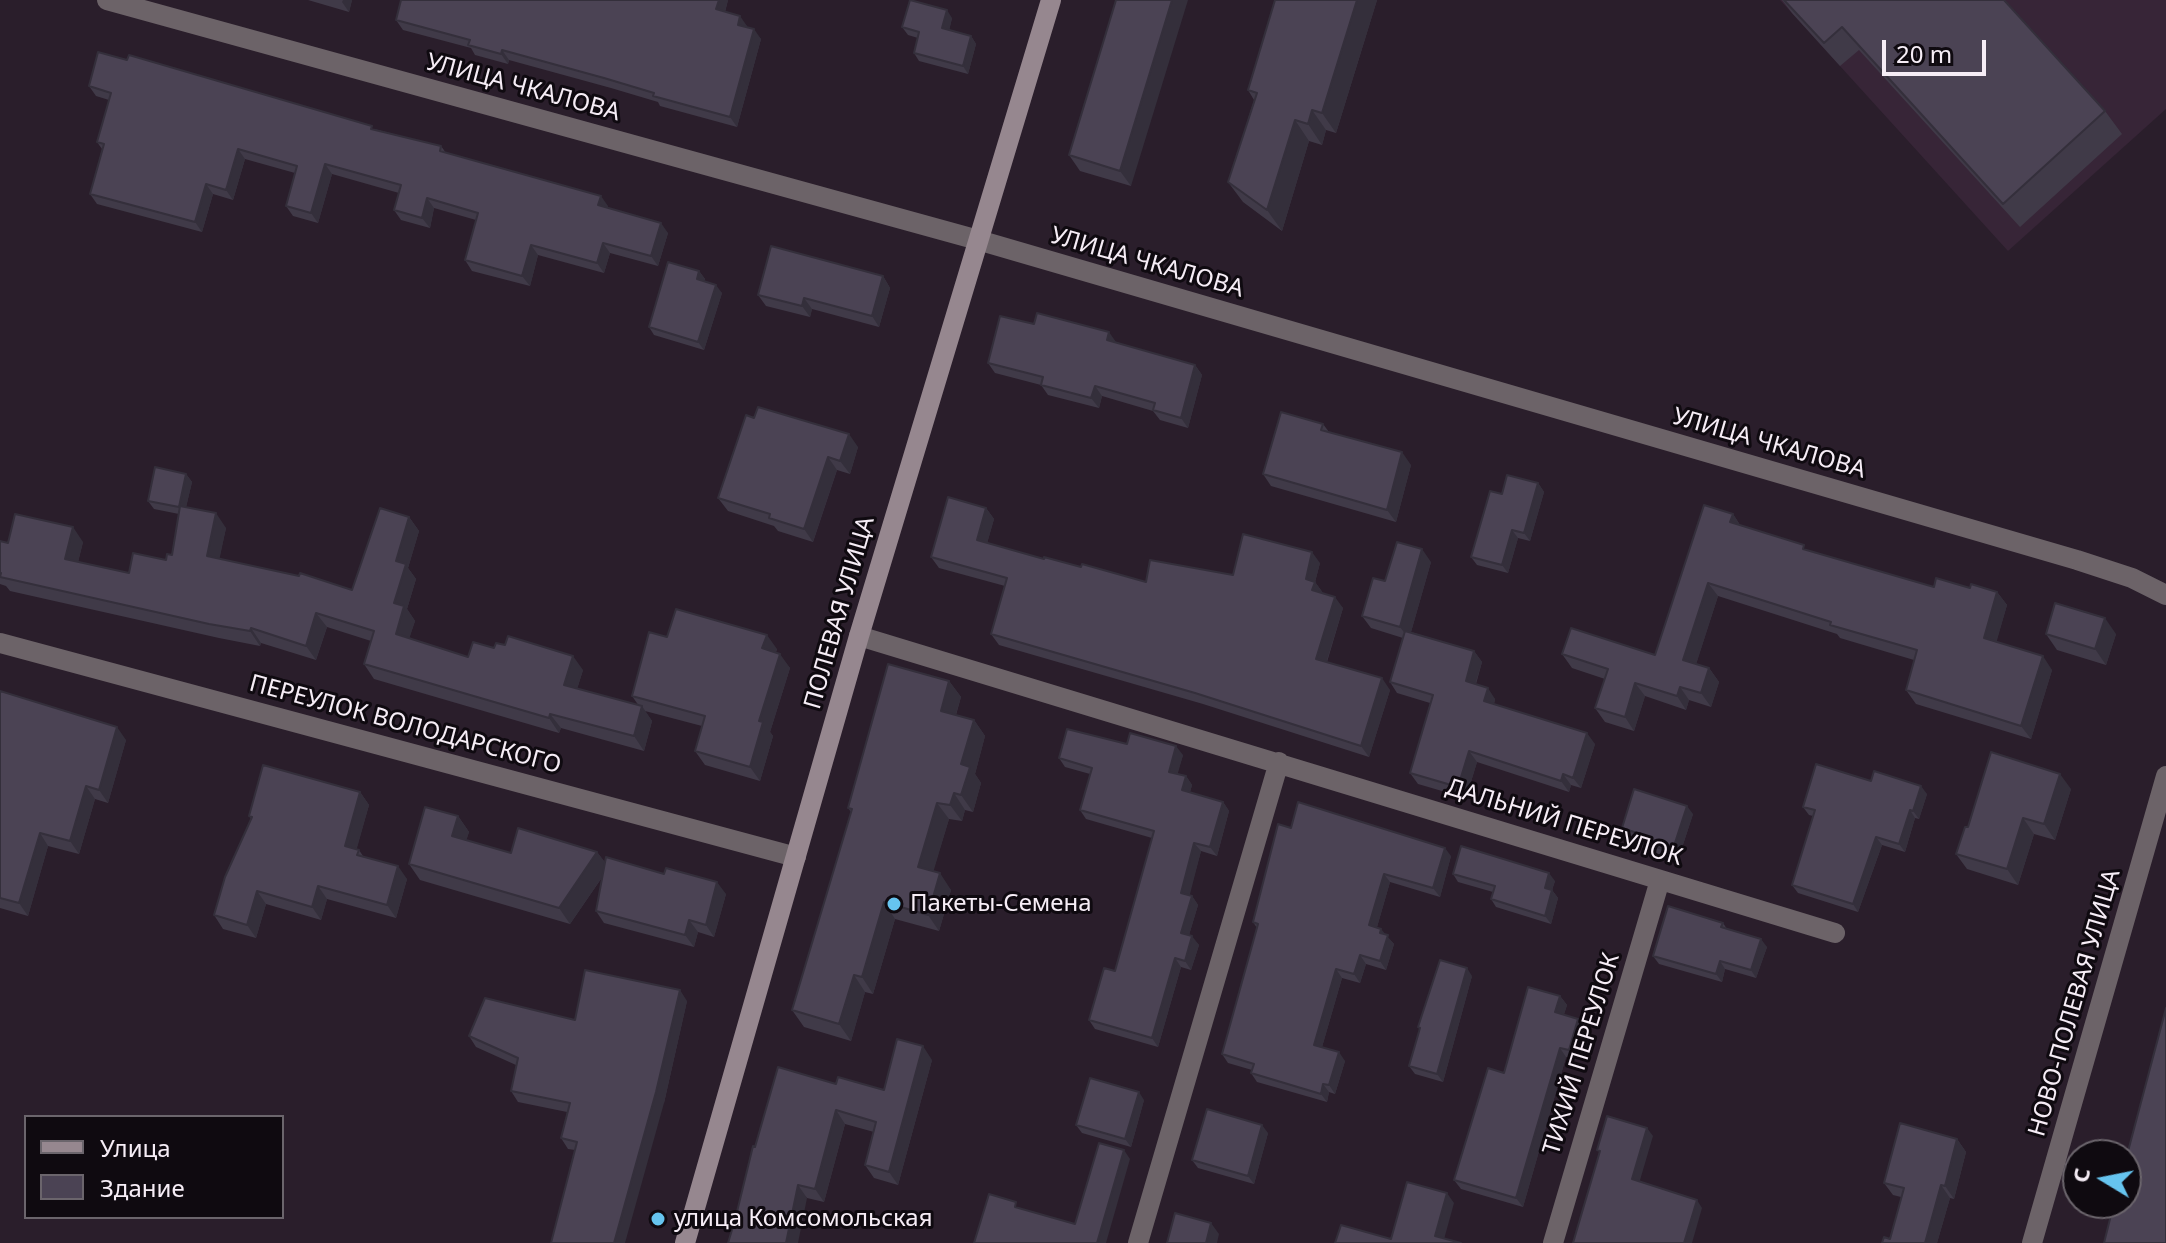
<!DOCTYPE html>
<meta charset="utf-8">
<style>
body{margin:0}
#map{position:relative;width:2166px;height:1243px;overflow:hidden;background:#2a1e2b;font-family:"Noto Sans",sans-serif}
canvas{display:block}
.legend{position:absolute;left:24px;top:1115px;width:260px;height:104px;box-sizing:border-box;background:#0f0a10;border:2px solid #6b656c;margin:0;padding:10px 14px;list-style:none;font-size:24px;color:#f6edf6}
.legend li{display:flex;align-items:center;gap:16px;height:40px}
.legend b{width:40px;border:2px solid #6b656c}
.north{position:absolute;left:2062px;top:1139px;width:80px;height:80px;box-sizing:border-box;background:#0f0a10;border:2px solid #6b656c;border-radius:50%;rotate:280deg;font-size:22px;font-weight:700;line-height:32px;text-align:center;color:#f6edf6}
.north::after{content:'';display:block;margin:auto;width:28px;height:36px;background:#66c4ef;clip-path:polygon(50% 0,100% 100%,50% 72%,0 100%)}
.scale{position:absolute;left:1882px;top:40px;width:104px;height:36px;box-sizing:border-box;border:4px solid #f6edf6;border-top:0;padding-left:10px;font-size:24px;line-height:28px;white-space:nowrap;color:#f6edf6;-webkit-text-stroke:6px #0f0a10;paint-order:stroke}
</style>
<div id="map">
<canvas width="2166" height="1243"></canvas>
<ul class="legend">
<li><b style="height:10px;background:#96878f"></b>Улица</li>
<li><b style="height:22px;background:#4b4354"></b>Здание</li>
</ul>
<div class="north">С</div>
<div class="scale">20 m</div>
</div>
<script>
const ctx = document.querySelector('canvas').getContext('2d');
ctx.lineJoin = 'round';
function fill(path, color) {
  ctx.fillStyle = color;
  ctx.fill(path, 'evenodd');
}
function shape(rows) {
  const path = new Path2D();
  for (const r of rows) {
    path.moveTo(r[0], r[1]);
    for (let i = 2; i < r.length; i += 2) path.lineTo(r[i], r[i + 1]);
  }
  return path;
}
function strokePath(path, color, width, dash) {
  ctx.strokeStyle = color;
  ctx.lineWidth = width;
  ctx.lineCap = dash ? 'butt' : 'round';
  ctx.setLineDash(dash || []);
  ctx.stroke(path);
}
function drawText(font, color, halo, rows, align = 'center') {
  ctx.font = font + ' "Noto Sans",sans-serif';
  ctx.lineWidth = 6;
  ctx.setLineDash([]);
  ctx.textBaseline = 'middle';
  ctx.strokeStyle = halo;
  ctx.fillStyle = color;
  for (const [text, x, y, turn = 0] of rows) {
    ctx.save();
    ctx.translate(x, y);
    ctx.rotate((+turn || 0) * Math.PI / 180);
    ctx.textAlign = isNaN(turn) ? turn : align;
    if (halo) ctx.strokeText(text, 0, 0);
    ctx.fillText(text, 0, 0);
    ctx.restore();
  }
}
fill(shape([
 [1780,0,2166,0,2166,109,2008,251]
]), '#372537');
strokePath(shape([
 [107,0,978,240,2077,560,2132,578,2166,595],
 [859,636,1835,933],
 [0,643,796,857],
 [1138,1243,1279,762],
 [1553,1243,1660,880],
 [2032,1243,2166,776]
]), '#6c6368', 20);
strokePath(shape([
 [685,1243,859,636,1051,0]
]), '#96878f', 20);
fill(shape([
 [308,0,352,0,349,12],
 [401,0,728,0,725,12,747,26,747,27,761,39,737,127,660,106,658,102,611,88,509,60,508,64,475,55,471,48,403,30,396,20],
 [1116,0,1131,186,1080,171,1069,155],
 [1275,0,1377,0,1336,133,1326,130,1322,145,1309,141,1282,231,1243,202,1228,182,1254,100,1248,90],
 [1782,0,2004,0,2105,111,2122,134,2020,227,1859,50,1840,66,1792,13],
 [952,18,949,30,971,36,976,44,968,74,919,61,914,53,918,38,908,35,902,27],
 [89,86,374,129,441,146,446,153,608,206,607,208,668,233,658,266,610,253,604,273,538,255,530,286,472,271,465,260,476,220,434,208,430,228,401,220,394,210,399,193,332,174,318,223,293,216,286,206,295,173,245,159,233,200,213,194,202,232,97,204,90,194,102,149,97,142,109,100,96,96],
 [699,271,705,279,704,281,722,293,704,350,654,335,649,327],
 [883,276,890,288,879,327,812,309,810,317,766,306,758,295],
 [1034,324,1116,342,1195,365,1202,375,1188,428,1160,420,1153,411,1102,396,1099,408,1048,395,1041,385,995,373,988,363],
 [754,418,858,447,850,474,837,470,813,542,778,531,774,526,728,511,718,498],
 [1323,424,1329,432,1411,465,1396,522,1271,486,1263,474],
 [186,474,192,482,186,507,226,528,219,559,352,590,409,517,419,531,408,568,416,579,407,609,415,621,409,638,468,657,494,648,583,670,577,689,639,706,632,696,667,637,777,649,776,652,790,668,770,732,773,736,760,781,705,765,695,751,702,726,645,711,652,721,644,751,561,728,559,733,374,679,364,664,371,641,327,627,316,660,261,643,260,646,219,638,10,591,6,586,0,584,0,541,8,543,83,542,78,562,129,573,166,560,172,555,179,514,154,509,148,501],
 [1538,483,1544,492,1530,541,1518,538,1508,573,1477,565,1471,557,1502,494],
 [986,508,994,519,987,543,1044,559,1146,582,1233,575,1320,563,1315,582,1323,593,1343,608,1327,662,1390,690,1369,757,1203,704,999,645,991,634,1005,586,939,568,931,557],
 [1733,514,1740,525,1808,551,1934,587,1970,588,1997,592,2007,605,1996,642,2052,670,2031,739,1916,704,1906,690,1914,660,1840,638,1837,634,1718,596,1696,664,1709,668,1719,682,1711,707,1689,700,1686,710,1645,696,1634,731,1605,722,1595,708,1605,679,1572,668,1562,654,1655,655],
 [1431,562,1411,632,1474,651,1482,662,1476,684,1495,699,1494,704,1595,744,1581,788,1571,785,1569,792,1477,762,1466,798,1418,784,1410,773,1430,703,1397,693,1390,682,1403,638,1371,628,1362,616,1385,581],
 [2046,634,2116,634,2106,665,2057,650],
 [949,681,961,697,956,715,974,720,985,736,975,774,981,783,973,812,965,810,962,821,949,819,933,871,951,890,939,931,895,919,873,994,865,992,851,1041,804,1027,792,1010,851,812,848,808],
 [0,691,126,740,108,803,95,799,79,854,48,846,28,916,0,908],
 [1127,744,1183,755,1177,774,1186,776,1192,785,1190,792,1223,802,1229,811,1217,856,1201,851,1189,895,1192,896,1198,905,1189,935,1199,945,1191,970,1181,967,1158,1047,1095,1029,1089,1020,1115,971,1152,838,1086,819,1080,810,1090,774,1065,767,1059,758],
 [1871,781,1927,794,1919,819,1915,818,1905,852,1882,845,1858,912,1798,893,1792,885,1813,816,1809,815,1803,807],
 [2071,789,2055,840,2034,834,2018,885,1967,869,1956,854,1968,827],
 [360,792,369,805,356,850,359,850,363,856,407,879,396,918,327,899,321,920,266,904,256,938,223,929,214,915,251,819,249,816],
 [1693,814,1678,860,1643,849,1637,841,1638,839,1627,836,1622,828],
 [458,816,469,832,466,840,511,853,597,852,605,863,726,894,714,937,698,932,694,947,604,923,596,911,603,876,570,924,420,880,409,864],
 [1291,828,1451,856,1440,897,1390,882,1377,927,1394,944,1386,970,1366,964,1360,983,1342,978,1322,1047,1345,1061,1335,1094,1329,1092,1327,1102,1257,1082,1251,1073,1252,1070,1228,1063,1222,1054,1257,928,1253,922],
 [1453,874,1555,881,1552,890,1558,898,1551,924,1496,907,1491,899,1493,892,1458,882],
 [1723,923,1727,929,1767,947,1756,978,1725,969,1722,982,1659,964,1653,956],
 [1472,976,1443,1082,1415,1074,1409,1066,1420,1030,1418,1027],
 [1560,996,1567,1005,1564,1014,1584,1028,1575,1060,1566,1057,1523,1207,1461,1189,1454,1180,1504,1073],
 [687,1001,664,1103,575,1150,568,1149,561,1138,567,1112,518,1102,511,1091,516,1065,476,1047,469,1036],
 [932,1060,898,1185,874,1178,865,1165,874,1132,845,1124,824,1202,807,1198,755,1147,836,1084,884,1090],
 [1144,1100,1131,1147,1082,1133,1076,1125],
 [1268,1133,1254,1184,1198,1168,1192,1160],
 [1957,1139,1966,1152,1954,1199,1950,1198,1937,1243,1882,1243,1890,1239,1901,1197,1893,1195,1884,1183]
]), '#403a48');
fill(shape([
 [343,0,352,0,349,12,342,2],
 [719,0,728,0,723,19,716,9],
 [1172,0,1188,0,1131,186,1120,171],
 [1357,0,1377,0,1336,133,1322,113],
 [947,10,952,18,948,36,942,28],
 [740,16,747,26,745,34,738,25],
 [754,29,761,39,737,127,730,117],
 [971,36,976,44,968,74,963,66],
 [502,50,509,60,508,64,501,54],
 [1312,110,1326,130,1322,145,1308,124],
 [1295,120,1309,141,1282,231,1267,210],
 [238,149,245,159,233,200,226,190],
 [325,164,332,174,318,223,311,213],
 [206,184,213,194,202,232,195,222],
 [601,196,608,206,605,215,598,205],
 [427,198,434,208,430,228,422,218],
 [661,223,668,233,658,266,651,256],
 [603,243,610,253,604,273,597,263],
 [531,245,538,255,530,286,522,276],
 [699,271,705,279,702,287,697,279],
 [883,276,890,288,879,327,872,316],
 [716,285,722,293,704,350,698,342],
 [804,298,812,309,810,317,802,306],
 [1109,332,1116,342,1107,340],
 [1195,365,1202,375,1188,428,1181,418],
 [1095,386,1102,396,1099,408,1091,398],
 [849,434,858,447,850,474,840,461],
 [1402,452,1411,465,1396,522,1387,510],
 [828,457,837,470,813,542,804,529],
 [186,474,192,482,184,516,179,507],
 [1538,483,1544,492,1530,541,1524,533],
 [986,508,994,519,985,551,977,540],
 [216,513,226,528,217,571,207,556],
 [1733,514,1742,528,1730,522],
 [409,517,419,531,408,568,416,579,407,609,415,621,406,649,396,634,394,603,396,561],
 [73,527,83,542,75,574,65,559],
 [1512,530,1518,538,1508,573,1502,565],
 [1422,549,1431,562,1409,639,1400,627],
 [1312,552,1320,563,1315,582,1323,593,1320,602,1306,579],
 [1708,583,1718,596,1693,674,1683,660],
 [1997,592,2007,605,1994,651,1984,638],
 [1335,597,1343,608,1324,670,1316,659],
 [316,613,327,627,316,660,306,646],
 [2105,618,2116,634,2106,665,2095,649],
 [251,628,261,643,260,646,250,631],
 [767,635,777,649,772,662,762,648],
 [1474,651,1482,662,1473,692,1466,681],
 [780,654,790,668,770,732,773,736,760,781,750,767,759,721],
 [573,656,583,670,574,699,564,685],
 [2043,656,2052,670,2031,739,2021,726],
 [1709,668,1719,682,1711,707,1701,693],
 [1382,678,1390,690,1369,757,1361,746],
 [949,681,961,697,952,727,941,711],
 [1635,683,1645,696,1634,731,1625,717],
 [1680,687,1689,700,1686,710,1677,696],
 [1488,688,1495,699,1492,712,1484,701],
 [642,706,652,721,644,751,634,736],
 [550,714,561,728,559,733,549,718],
 [974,720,985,736,975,774,981,783,973,812,961,795,961,764],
 [117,727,126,740,108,803,99,790],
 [1587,733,1595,744,1581,788,1573,778],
 [1176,746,1183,755,1176,780,1169,772],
 [1469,751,1477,762,1466,798,1458,787],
 [1563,774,1571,785,1569,792,1561,781],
 [2060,774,2071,789,2055,840,2044,824],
 [1186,776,1192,785,1188,799,1182,790],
 [86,786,95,799,79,854,70,841],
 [1921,786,1927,794,1919,819,1913,811],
 [360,792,369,805,354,859,345,846],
 [954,793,965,810,962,821,950,805],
 [1223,802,1229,811,1217,856,1210,847],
 [937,803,949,819,930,883,918,867],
 [1687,806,1693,814,1678,860,1672,852],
 [1910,810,1915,818,1905,852,1899,844],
 [458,816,469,832,463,852,452,836],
 [2023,818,2034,834,2018,885,2007,869],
 [40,833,48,846,28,916,19,903],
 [1876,837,1882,845,1858,912,1853,904],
 [1194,843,1201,851,1188,902,1181,893],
 [1445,848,1451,856,1440,897,1433,888],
 [597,852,609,867,570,924,559,908],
 [398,866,407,879,396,918,387,905],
 [940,873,951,890,939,931,928,915],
 [1549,873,1555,881,1550,896,1545,888],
 [1384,874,1390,882,1375,934,1369,925],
 [717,882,726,894,714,937,706,925],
 [318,886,327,899,321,920,312,907],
 [1552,890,1558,898,1551,924,1545,916],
 [257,891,266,904,256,938,247,925],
 [1192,896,1198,905,1187,942,1181,933],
 [884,902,895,919,873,994,862,977],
 [689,920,698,932,694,947,685,935],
 [1381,929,1394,944,1386,970,1380,961,1380,933],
 [1192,936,1199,945,1191,970,1185,961],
 [1761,939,1767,947,1756,978,1751,970],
 [1360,955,1366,964,1360,983,1354,974],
 [1175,958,1181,967,1158,1047,1152,1038],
 [1720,961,1725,969,1722,982,1716,974],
 [1467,968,1472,976,1443,1082,1437,1074],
 [1336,969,1342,978,1320,1054,1314,1045],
 [854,975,865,992,851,1041,839,1024],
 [680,990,687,1001,664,1103,625,1243,614,1243],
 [1560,996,1567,1005,1562,1021,1555,1012],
 [1578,1019,1584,1028,1575,1060,1569,1050],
 [923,1046,932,1060,898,1185,889,1172],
 [1560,1048,1566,1057,1523,1207,1516,1198],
 [1339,1052,1345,1061,1335,1094,1329,1085],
 [1323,1084,1329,1092,1327,1102,1321,1094],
 [1139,1092,1144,1100,1131,1147,1125,1139],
 [836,1110,845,1124,824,1202,815,1189],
 [1262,1125,1268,1133,1254,1184,1248,1176],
 [1647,1128,1653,1136,1638,1187,1632,1179],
 [1957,1139,1966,1152,1954,1199,1945,1186],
 [1124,1150,1130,1159,1106,1243,1097,1243],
 [798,1185,807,1198,798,1243,786,1243],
 [1941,1185,1950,1198,1937,1243,1925,1243],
 [1447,1193,1454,1203,1443,1243,1435,1236],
 [1697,1200,1702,1208,1692,1243,1684,1243],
 [1211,1223,1219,1234,1217,1243,1206,1243]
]), '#342f3b');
const building = shape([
 [401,0,719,0,716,9,740,16,738,25,754,29,730,117,653,96,654,93,604,78,502,50,501,54,468,45,470,40,396,20,401,0],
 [910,0,947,10,942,28,971,36,963,66,914,53,919,32,902,27,910,0],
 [1116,0,1172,0,1120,171,1069,155,1116,0],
 [1275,0,1357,0,1322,113,1312,110,1308,124,1295,120,1267,210,1228,182,1257,93,1248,90,1275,0],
 [1784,0,2004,0,2105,111,2003,204,1842,27,1824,43,1784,0],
 [98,52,127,60,129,55,372,126,371,129,441,146,440,151,601,196,598,205,661,223,651,256,603,243,597,263,531,245,522,276,465,260,478,213,427,198,422,218,394,210,401,185,325,164,311,213,286,206,297,166,238,149,226,190,206,184,195,222,90,194,104,144,97,142,111,93,89,86,98,52],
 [771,246,883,276,872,316,804,298,802,306,758,295,771,246],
 [668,262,699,271,697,279,716,285,698,342,649,327,668,262],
 [1037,313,1109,332,1107,340,1195,365,1181,418,1153,410,1155,403,1095,386,1091,398,1041,385,1043,377,988,363,1000,316,1034,324,1037,313],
 [758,407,849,434,840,461,828,457,804,529,769,518,770,514,718,498,746,415,754,418,758,407],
 [1281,412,1323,424,1321,430,1402,452,1387,510,1263,474,1281,412],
 [155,467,186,474,179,507,148,501,155,467],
 [1507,475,1538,483,1524,533,1512,530,1502,565,1471,557,1490,491,1502,494,1507,475],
 [948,497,986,508,977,540,1044,559,1044,557,1081,567,1082,564,1146,582,1150,560,1233,575,1243,534,1312,552,1306,579,1315,582,1312,590,1335,597,1316,659,1382,678,1361,746,1195,693,991,634,1007,578,931,557,948,497],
 [1704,505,1733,514,1730,522,1804,545,1803,549,1934,587,1936,578,1970,588,1971,584,1997,592,1984,638,2043,656,2021,726,1906,690,1917,650,1830,625,1831,622,1708,583,1683,660,1709,668,1701,693,1680,687,1677,696,1635,683,1625,717,1595,708,1608,669,1562,654,1571,628,1655,655,1704,505],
 [180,506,216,513,207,556,299,576,300,573,352,590,380,508,409,517,396,561,406,564,394,603,404,606,396,634,468,657,473,642,494,648,496,643,505,645,508,636,573,656,564,685,642,706,634,736,550,714,549,718,364,664,374,631,316,613,306,646,251,628,250,631,209,624,0,577,1,573,0,572,0,541,8,543,15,514,73,527,65,559,129,573,133,553,166,560,167,554,172,555,180,506],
 [1397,542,1422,549,1400,627,1362,616,1373,578,1385,581,1397,542],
 [2055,603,2105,618,2095,649,2046,634,2055,603],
 [676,609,767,635,762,648,780,654,759,721,763,722,750,767,695,751,705,716,632,696,649,632,667,637,676,609],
 [1405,631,1474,651,1466,681,1488,688,1484,701,1587,733,1573,778,1563,774,1561,781,1469,751,1458,787,1410,773,1433,695,1390,682,1405,631],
 [888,664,949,681,941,711,974,720,961,764,970,767,961,795,954,793,950,805,937,803,918,867,940,873,928,915,884,902,862,977,854,975,839,1024,792,1010,852,809,848,808,888,664],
 [0,691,117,727,99,790,86,786,70,841,40,833,19,903,0,898,0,691],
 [1067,729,1127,744,1130,733,1176,746,1169,772,1186,776,1182,790,1223,802,1210,847,1194,843,1181,893,1192,896,1181,933,1192,936,1185,961,1175,958,1152,1038,1089,1020,1104,968,1115,971,1154,831,1080,810,1092,768,1059,758,1067,729],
 [1991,752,2060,774,2044,824,2023,818,2007,869,1956,854,1965,827,1968,827,1991,752],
 [1816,764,1871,781,1874,771,1921,786,1913,811,1910,810,1899,844,1876,837,1853,904,1792,885,1815,810,1803,807,1816,764],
 [263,765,360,792,345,846,359,850,357,855,398,866,387,905,318,886,312,907,257,891,247,925,214,915,225,877,252,817,249,816,263,765],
 [1634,789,1687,806,1672,852,1637,841,1640,834,1622,828,1634,789],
 [1298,802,1445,848,1433,888,1384,874,1369,925,1381,929,1380,933,1388,935,1380,961,1360,955,1354,974,1336,969,1314,1045,1339,1052,1329,1085,1323,1084,1321,1094,1251,1073,1254,1064,1222,1054,1258,924,1253,922,1278,824,1291,828,1298,802],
 [425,807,458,816,452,836,511,853,518,828,597,852,559,908,409,864,425,807],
 [1461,846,1549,873,1545,888,1552,890,1545,916,1491,899,1495,886,1453,874,1461,846],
 [606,857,664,874,666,868,717,882,706,925,689,920,685,935,596,911,606,857],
 [1668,906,1723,923,1721,927,1761,939,1751,970,1720,961,1716,974,1653,956,1668,906],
 [1440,960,1467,968,1437,1074,1409,1066,1420,1028,1418,1027,1440,960],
 [585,970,680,990,656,1092,614,1243,551,1243,577,1142,561,1138,570,1103,511,1091,518,1058,469,1036,485,998,575,1020,585,970],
 [1528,987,1560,996,1555,1012,1578,1019,1569,1050,1560,1048,1516,1198,1454,1180,1488,1068,1504,1073,1528,987],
 [2166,1008,2166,1243,2104,1243,2114,1203,2126,1203,2126,1159,2166,1008],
 [897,1039,923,1046,889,1172,865,1165,876,1122,836,1110,815,1189,798,1185,786,1243,728,1243,735,1220,753,1146,755,1147,778,1067,836,1084,838,1077,884,1090,897,1039],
 [1090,1078,1139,1092,1125,1139,1076,1125,1090,1078],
 [1207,1109,1262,1125,1248,1176,1192,1160,1207,1109],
 [1607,1116,1647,1128,1632,1179,1697,1200,1684,1243,1573,1243,1600,1151,1597,1150,1607,1116],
 [1900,1123,1957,1139,1945,1186,1941,1185,1925,1243,1882,1243,1884,1237,1890,1239,1904,1188,1884,1183,1900,1123],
 [1099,1143,1124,1150,1097,1243,974,1243,989,1194,1016,1202,1015,1207,1075,1224,1099,1143],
 [1407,1182,1447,1193,1435,1236,1461,1243,1335,1243,1341,1225,1391,1239,1407,1182],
 [1175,1213,1211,1223,1206,1243,1167,1243,1175,1213]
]);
fill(building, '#4b4354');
strokePath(building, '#342f3b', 2);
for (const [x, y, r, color] of [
 [894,904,8,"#66c4ef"],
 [658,1219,8,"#66c4ef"]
]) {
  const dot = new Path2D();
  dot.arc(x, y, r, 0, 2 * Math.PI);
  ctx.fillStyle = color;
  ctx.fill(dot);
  strokePath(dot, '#0f0a10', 3);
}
drawText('24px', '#f6edf6', '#0f0a10', [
 ["УЛИЦА ЧКАЛОВА",523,88,15],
 ["УЛИЦА ЧКАЛОВА",1147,263,16],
 ["УЛИЦА ЧКАЛОВА",1769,444,16],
 ["ПОЛЕВАЯ УЛИЦА",840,613,-74],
 ["ПЕРЕУЛОК ВОЛОДАРСКОГО",405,725,15],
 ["ДАЛЬНИЙ ПЕРЕУЛОК",1564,823,17],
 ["НОВО-ПОЛЕВАЯ УЛИЦА",2075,1003,-74],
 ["ТИХИЙ ПЕРЕУЛОК",1582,1054,-73]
]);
drawText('24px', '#f6edf6', '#0f0a10', [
 ["Пакеты-Семена",910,904],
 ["улица Комсомольская",674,1219]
], 'left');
</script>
